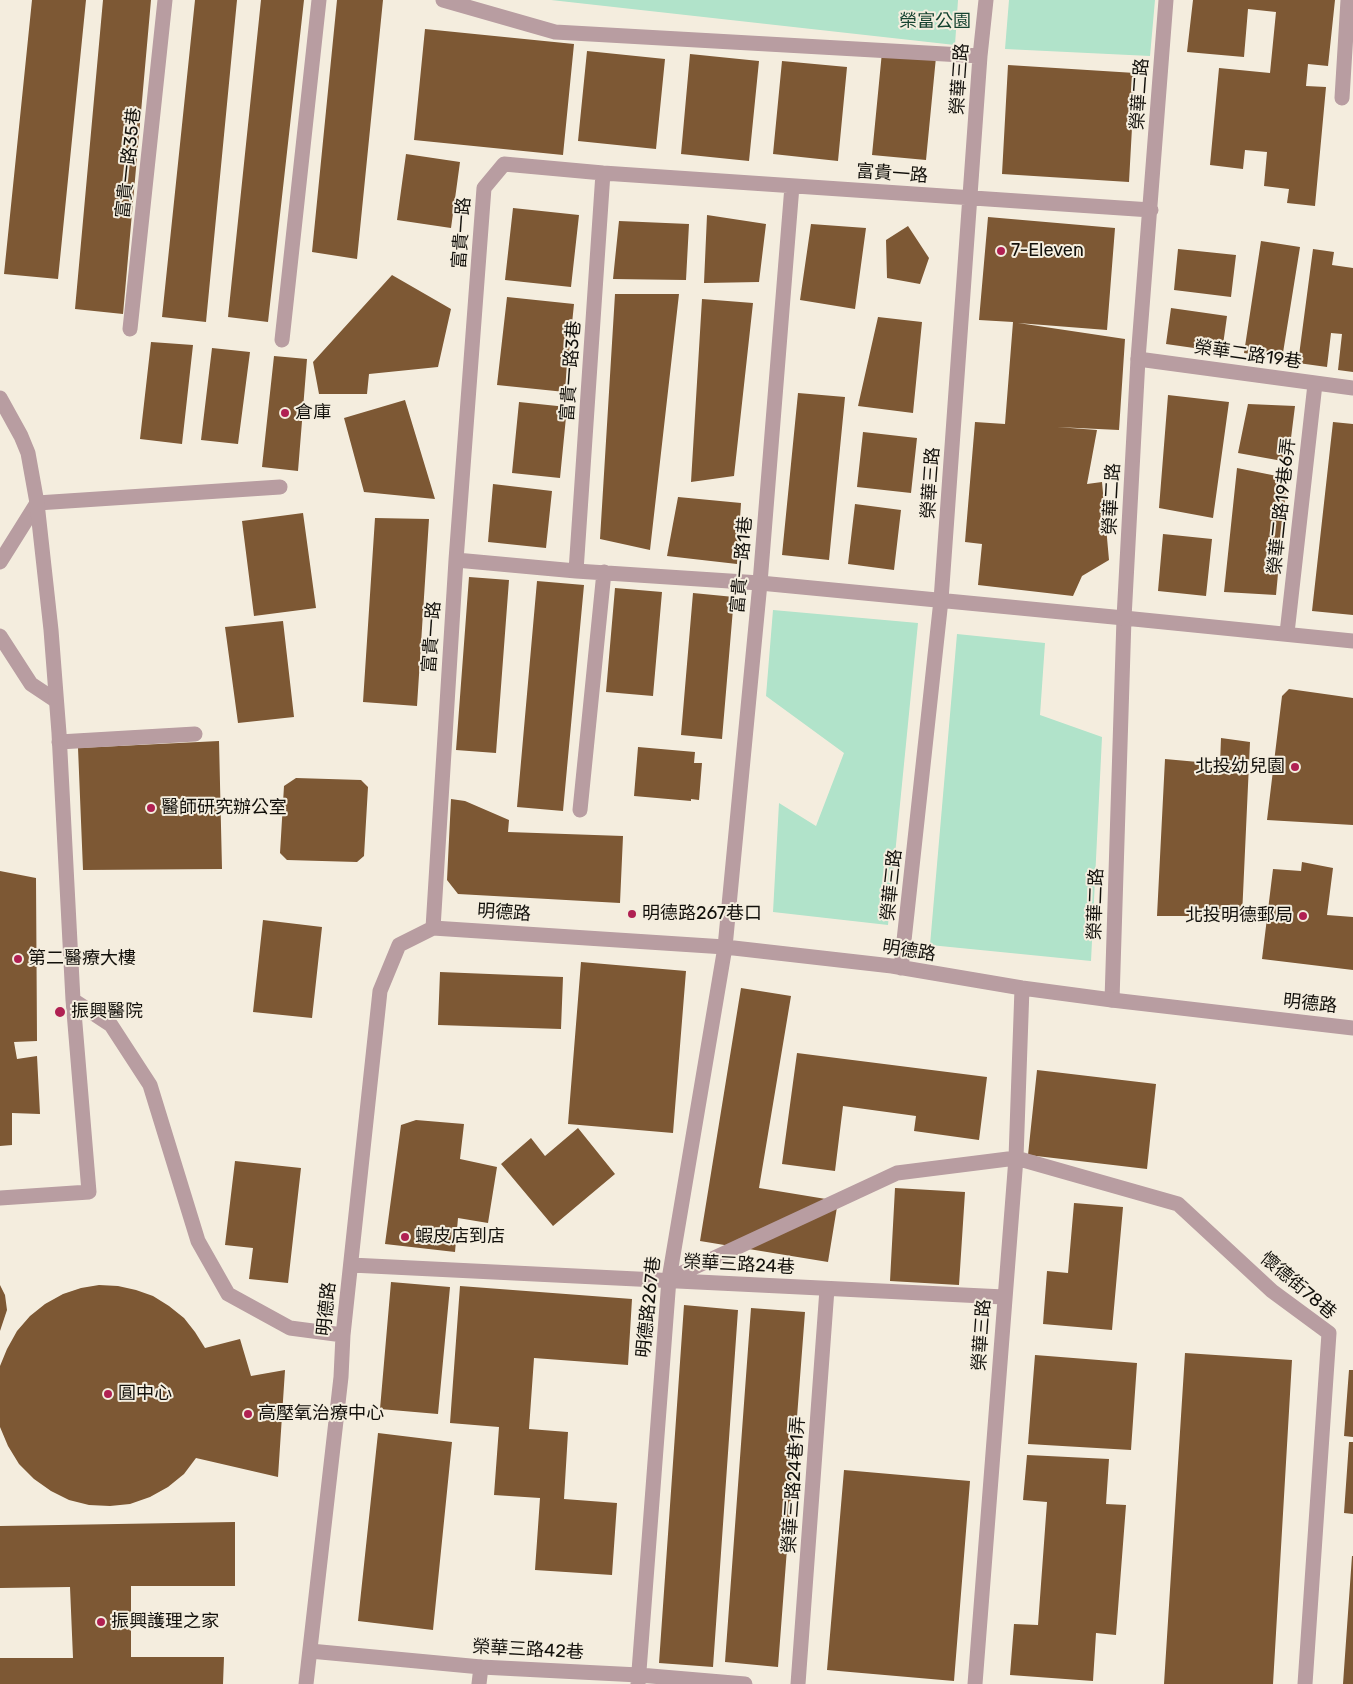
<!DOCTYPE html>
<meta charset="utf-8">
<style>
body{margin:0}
canvas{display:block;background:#f4edde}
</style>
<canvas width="1353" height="1684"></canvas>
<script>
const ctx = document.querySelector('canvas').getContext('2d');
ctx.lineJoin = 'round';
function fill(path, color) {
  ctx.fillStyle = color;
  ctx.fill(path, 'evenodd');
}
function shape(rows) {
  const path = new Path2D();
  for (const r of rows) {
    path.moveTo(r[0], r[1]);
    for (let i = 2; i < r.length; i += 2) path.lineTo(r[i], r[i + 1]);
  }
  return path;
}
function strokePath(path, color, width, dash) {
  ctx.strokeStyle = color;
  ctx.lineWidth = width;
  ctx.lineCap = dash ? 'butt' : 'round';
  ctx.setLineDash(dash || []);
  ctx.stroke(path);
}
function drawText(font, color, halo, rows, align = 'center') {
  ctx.font = font + ' Rubik,"Noto Sans TC",sans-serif';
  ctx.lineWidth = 4;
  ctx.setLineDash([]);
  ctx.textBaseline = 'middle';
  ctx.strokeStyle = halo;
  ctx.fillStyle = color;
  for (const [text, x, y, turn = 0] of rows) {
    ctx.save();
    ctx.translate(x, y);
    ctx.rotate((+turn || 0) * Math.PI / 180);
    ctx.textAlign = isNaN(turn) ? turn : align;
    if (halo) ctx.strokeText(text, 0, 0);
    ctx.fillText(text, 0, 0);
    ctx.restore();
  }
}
fill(shape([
 [551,0,958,0,955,45],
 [1009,0,1155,0,1150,56,1005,49],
 [773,610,918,623,888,925,773,912,779,803,816,826,844,753,766,696],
 [957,634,1045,643,1040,715,1102,737,1091,961,930,945]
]), '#b1e3ca');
fill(shape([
 [32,0,86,0,58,279,4,274],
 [103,0,151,0,123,314,75,309],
 [195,0,237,0,206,322,162,317],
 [261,0,304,0,268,322,228,317],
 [337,0,383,0,357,259,312,252],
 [1193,0,1335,0,1328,66,1308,64,1306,86,1326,87,1315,206,1287,203,1289,189,1264,186,1267,152,1245,150,1243,169,1210,165,1219,68,1270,73,1276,12,1248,9,1244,57,1187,52],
 [425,29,574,44,563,155,414,140],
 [587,51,665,59,656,149,578,141],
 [882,52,936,57,926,160,872,155],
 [690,54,759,61,749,161,681,154],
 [782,61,847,67,838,161,773,154],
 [1008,65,1135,73,1129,182,1002,174],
 [406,154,460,162,451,228,397,220],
 [513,208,579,215,571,287,505,280],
 [707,215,766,224,759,282,704,283],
 [988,217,1115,228,1107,330,1018,323,1125,339,1119,430,1057,427,1097,430,1087,484,1102,482,1109,560,1082,576,1073,596,978,585,982,544,965,542,975,422,1005,424,1013,322,979,320],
 [619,221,689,224,686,280,613,279],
 [811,224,866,228,855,309,800,300],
 [908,226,929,258,920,284,887,278,886,240],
 [1261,241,1300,247,1282,359,1244,353],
 [1178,249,1236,255,1231,297,1174,290],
 [1313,249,1334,252,1332,265,1353,268,1353,372,1338,370,1342,334,1331,333,1327,367,1298,363],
 [392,275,451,309,438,367,369,374,367,394,319,394,313,362],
 [615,294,679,294,650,550,600,539],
 [507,297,574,304,565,392,497,385],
 [702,299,753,303,734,476,691,482],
 [1171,308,1227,316,1222,352,1166,344],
 [878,317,922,322,913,413,858,406],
 [151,342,193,345,182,444,140,439],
 [212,348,250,352,238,444,201,440],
 [274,356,307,359,298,471,262,467],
 [798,393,845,397,829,560,782,555],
 [1168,395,1229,402,1213,518,1159,508],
 [405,400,435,499,364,492,344,418],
 [519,402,567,407,560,478,512,473],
 [1248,404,1295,406,1288,462,1238,453],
 [1333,422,1353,424,1353,615,1312,611],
 [863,432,917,438,911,493,857,487],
 [1237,468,1287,478,1276,595,1224,592],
 [493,484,552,491,546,548,488,542],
 [678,497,741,503,737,564,667,556],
 [855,504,901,510,894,570,848,564],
 [303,513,316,608,254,616,242,521],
 [375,518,429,519,417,706,363,702],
 [1163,534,1212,539,1206,596,1158,591],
 [469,577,509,580,496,753,456,750],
 [537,581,584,585,563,811,517,807],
 [615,588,662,592,653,696,606,692],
 [693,593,734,597,722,739,681,735],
 [283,621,294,717,238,723,225,627],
 [1289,689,1353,698,1353,825,1267,820,1282,696],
 [1221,738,1250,742,1242,916,1157,916,1165,759,1220,764],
 [219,741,222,869,83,870,78,748],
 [638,747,695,752,694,763,702,763,699,800,691,799,691,801,634,796],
 [296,778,361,780,368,787,364,856,357,862,287,860,280,853,284,786],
 [451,799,465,801,509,820,508,832,623,836,620,903,458,894,447,880],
 [1302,862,1333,868,1327,915,1353,917,1353,970,1262,959,1273,869,1301,871],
 [0,871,36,878,37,1041,14,1042,17,1059,37,1056,40,1114,12,1113,12,1145,0,1146],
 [263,920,322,927,312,1018,253,1012],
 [581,962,686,971,673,1133,568,1124],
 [440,972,563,977,561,1029,438,1025],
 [741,988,791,996,759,1188,838,1201,828,1262,700,1241],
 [797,1053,987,1077,979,1140,914,1131,916,1116,843,1106,835,1171,782,1164],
 [1037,1070,1156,1084,1147,1169,1028,1155],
 [416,1120,464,1124,460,1159,497,1167,488,1223,458,1218,455,1252,385,1244,401,1125],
 [578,1128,615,1174,553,1226,501,1164,531,1138,545,1156],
 [235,1161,301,1168,288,1283,249,1279,253,1248,225,1245],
 [895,1188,965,1192,959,1285,890,1281],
 [1074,1203,1123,1207,1112,1330,1043,1324,1047,1271,1068,1273],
 [391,1282,450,1287,438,1414,380,1409],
 [0,1285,5,1295,7,1310,0,1331],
 [99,1285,118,1286,136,1290,153,1296,169,1306,184,1318,195,1332,205,1348,240,1339,251,1376,285,1370,278,1477,196,1458,184,1474,168,1487,150,1497,130,1504,110,1506,89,1505,69,1500,51,1491,34,1479,19,1464,8,1446,0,1427,0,1366,7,1349,17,1331,30,1316,45,1304,63,1294,81,1288],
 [460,1286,632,1299,628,1365,534,1358,529,1429,568,1432,564,1499,617,1503,612,1575,535,1570,540,1498,494,1495,499,1427,450,1423],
 [684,1305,738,1310,713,1667,659,1663],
 [751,1308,805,1312,778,1667,725,1662],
 [1185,1353,1292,1360,1273,1684,1164,1684],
 [1035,1355,1137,1363,1131,1450,1028,1444],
 [1349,1370,1353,1370,1353,1437,1344,1436],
 [378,1433,452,1442,433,1630,358,1621],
 [1349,1442,1353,1442,1353,1514,1344,1513],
 [1027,1455,1109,1459,1106,1504,1126,1505,1116,1635,1096,1633,1093,1681,1010,1675,1014,1624,1038,1625,1047,1502,1023,1500],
 [844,1470,970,1481,954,1681,827,1670],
 [235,1522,235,1586,131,1586,131,1657,224,1657,223,1684,0,1684,0,1658,73,1658,70,1587,0,1588,0,1526],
 [1352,1556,1353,1556,1353,1684,1343,1684]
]), '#7d5834');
strokePath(shape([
 [130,329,165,0],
 [282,340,319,0],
 [1138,359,1353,388],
 [0,562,37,503,280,487],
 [1287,633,1315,384],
 [0,636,31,684,55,700],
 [59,742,195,734],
 [1112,1000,1124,618,1353,641],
 [479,1684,481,1667]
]), '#b89da1', 15);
strokePath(shape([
 [443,0,555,32,980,56],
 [1342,98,1348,0],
 [0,398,21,436,28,453,37,503,51,630,59,733,73,1000,89,1192,0,1198],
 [456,560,576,571,760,583,1124,618,1138,359,1166,0],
 [576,571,603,173],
 [580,810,604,572],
 [433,928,456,560,484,188,504,164,603,173,1151,210],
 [901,968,941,600,980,56,986,0],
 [73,1000,111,1025,150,1085,198,1241,228,1294,290,1328,343,1335],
 [351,1265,1004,1297],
 [669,1279,897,1173,1016,1158,1178,1204,1272,1291,1329,1333,1305,1684],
 [310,1651,481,1667,639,1675,745,1684],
 [306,1684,341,1377,343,1335,380,991,399,945,433,928,725,947,892,966,1022,988,1112,1000,1353,1028],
 [638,1684,669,1279,725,947,760,583,792,186],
 [798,1684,827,1289],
 [975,1684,1016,1158,1022,988]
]), '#b89da1', 15);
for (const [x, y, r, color] of [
 [1001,251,5,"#b02052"],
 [285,413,5,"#b02052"],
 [1295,767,5,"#b02052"],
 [151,808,5,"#b02052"],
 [632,914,5,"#b02052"],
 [1303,916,5,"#b02052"],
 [18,959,5,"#b02052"],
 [60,1012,6,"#b02052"],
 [405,1237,5,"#b02052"],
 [108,1394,5,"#b02052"],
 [248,1414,5,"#b02052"],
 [101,1622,5,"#b02052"]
]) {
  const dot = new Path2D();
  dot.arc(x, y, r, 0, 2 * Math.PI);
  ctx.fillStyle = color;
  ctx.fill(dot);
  strokePath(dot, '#f4edde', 2);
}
drawText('18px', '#154330', '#f4edde', [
 ["榮富公園",935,22]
]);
drawText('18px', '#12100b', '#f4edde', [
 ["榮華三路",960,79,-86],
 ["榮華二路",1140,94,-86],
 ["富貴一路35巷",129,163,-84],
 ["富貴一路",892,174,4],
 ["富貴一路",462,233,-86],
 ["榮華二路19巷",1248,355,8],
 ["富貴一路3巷",571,371,-86],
 ["榮華三路",931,483,-86],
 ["榮華二路",1112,499,-87],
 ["榮華二路19巷6弄",1282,506,-84],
 ["富貴一路1巷",742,565,-85],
 ["富貴一路",432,637,-86],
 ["榮華三路",892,885,-84],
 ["榮華二路",1096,904,-88],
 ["明德路",504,913,4],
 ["明德路",909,951,9],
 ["明德路",1310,1004,6],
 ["榮華三路24巷",739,1265,3],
 ["懷德街78巷",1298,1286,40],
 ["明德路267巷",649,1307,-84],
 ["明德路",327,1309,-84],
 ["榮華三路",982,1335,-86],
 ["榮華三路24巷1弄",794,1485,-86],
 ["榮華三路42巷",528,1650,3]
]);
drawText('18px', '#12100b', '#f4edde', [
 ["7-Eleven",1011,251],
 ["倉庫",295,413],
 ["北投幼兒園",1285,767,"right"],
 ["醫師研究辦公室",161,808],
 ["明德路267巷口",642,914],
 ["北投明德郵局",1293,916,"right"],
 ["第二醫療大樓",28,959],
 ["振興醫院",71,1012],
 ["蝦皮店到店",415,1237],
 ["圓中心",118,1394],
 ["高壓氧治療中心",258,1414],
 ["振興護理之家",111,1622]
], 'left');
</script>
